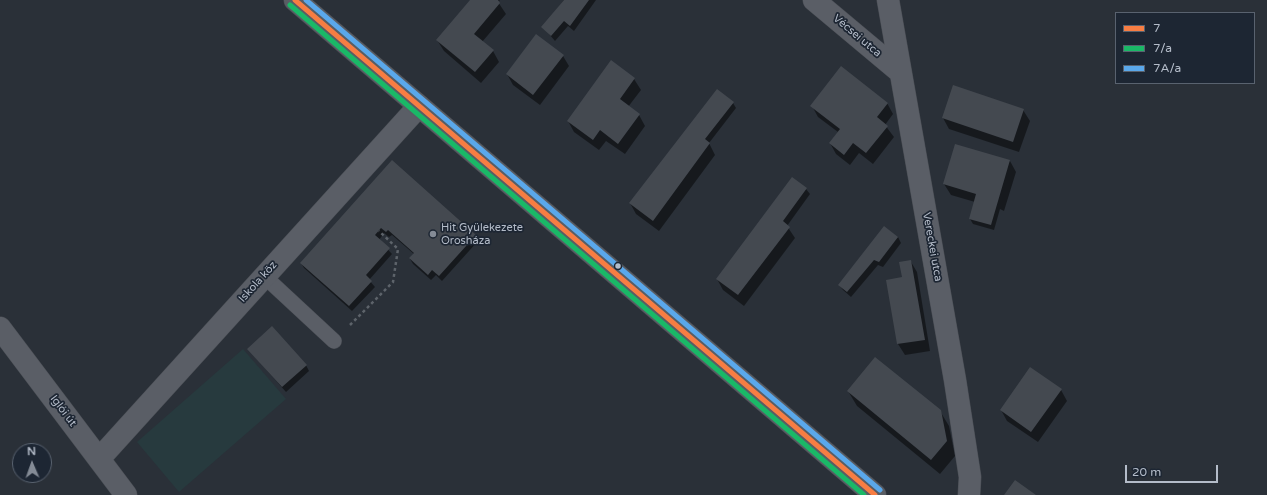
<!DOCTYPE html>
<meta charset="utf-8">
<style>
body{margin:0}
#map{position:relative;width:1267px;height:495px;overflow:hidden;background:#2a3038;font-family:"Varela Round",sans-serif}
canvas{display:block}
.legend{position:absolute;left:1115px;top:12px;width:140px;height:72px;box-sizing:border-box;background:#1d2633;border:1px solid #59626f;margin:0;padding:5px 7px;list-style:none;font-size:12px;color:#b4bcc9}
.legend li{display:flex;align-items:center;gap:8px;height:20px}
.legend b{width:20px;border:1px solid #59626f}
.north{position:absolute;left:12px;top:443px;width:40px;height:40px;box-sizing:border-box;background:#1d2633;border:1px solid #59626f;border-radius:50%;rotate:358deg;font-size:11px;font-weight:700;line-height:16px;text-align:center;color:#b4bcc9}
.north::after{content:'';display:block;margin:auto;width:14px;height:18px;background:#848b96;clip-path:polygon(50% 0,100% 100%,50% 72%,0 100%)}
.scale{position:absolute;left:1125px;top:465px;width:93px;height:18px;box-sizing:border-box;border:2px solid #b4bcc9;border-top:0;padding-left:5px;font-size:12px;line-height:14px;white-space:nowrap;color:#b4bcc9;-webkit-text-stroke:3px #1d2633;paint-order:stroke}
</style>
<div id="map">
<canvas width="1267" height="495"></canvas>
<ul class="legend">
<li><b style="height:5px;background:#f77d43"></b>7</li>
<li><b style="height:5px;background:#1ab867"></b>7/a</li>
<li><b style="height:5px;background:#5aa8eb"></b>7A/a</li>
</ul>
<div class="north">N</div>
<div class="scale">20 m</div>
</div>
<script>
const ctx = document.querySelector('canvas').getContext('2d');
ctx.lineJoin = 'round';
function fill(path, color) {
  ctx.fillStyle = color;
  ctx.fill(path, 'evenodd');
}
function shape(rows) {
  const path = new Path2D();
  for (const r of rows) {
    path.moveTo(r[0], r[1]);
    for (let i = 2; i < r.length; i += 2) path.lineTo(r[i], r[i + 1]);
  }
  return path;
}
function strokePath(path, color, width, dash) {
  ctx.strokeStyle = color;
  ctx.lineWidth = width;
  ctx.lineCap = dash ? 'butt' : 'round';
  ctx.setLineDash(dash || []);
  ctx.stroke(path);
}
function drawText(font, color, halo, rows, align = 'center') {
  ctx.font = font + ' "Varela Round",sans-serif';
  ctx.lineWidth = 3.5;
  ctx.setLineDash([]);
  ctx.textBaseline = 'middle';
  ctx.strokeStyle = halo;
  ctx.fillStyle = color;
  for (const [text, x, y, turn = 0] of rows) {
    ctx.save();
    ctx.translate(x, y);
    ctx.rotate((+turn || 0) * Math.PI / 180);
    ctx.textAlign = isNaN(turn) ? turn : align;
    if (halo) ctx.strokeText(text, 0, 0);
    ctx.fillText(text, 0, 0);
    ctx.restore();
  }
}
fill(shape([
 [243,349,286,399,179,492,137,442]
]), '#273a3e');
fill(shape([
 [471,0,500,0,498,2,506,14,482,42,493,51,499,62,481,83,444,51,437,40],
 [564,0,596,0,574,31,568,26,555,41,543,27],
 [563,56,569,66,540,105,513,85,507,74],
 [634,79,641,90,628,107,639,115,645,126,625,154,606,141,599,150,574,132,568,121],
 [733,103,736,108,709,143,715,155,659,231,636,214,630,203],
 [887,103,893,114,885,125,894,137,873,164,859,153,850,165,836,154,830,143,838,132,818,117,812,106],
 [1023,110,1030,121,1019,152,949,129,943,118],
 [1010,161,1016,172,1004,211,1000,209,994,230,973,224,970,219,975,202,951,195,944,184],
 [392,162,475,236,478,241,442,281,436,275,431,280,413,264,410,259,414,254,392,235,389,237,384,233,379,240,392,254,369,280,375,287,352,311,304,268,301,263],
 [806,189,810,194,787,226,795,238,744,306,723,290,717,279],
 [898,237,901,243,883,267,878,265,851,297,843,290,839,285],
 [911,262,917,272,930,351,905,355,898,344,887,281,903,278],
 [248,349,306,365,309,371,286,392],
 [1061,390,1067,401,1038,442,1007,421,1001,410],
 [848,391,940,411,949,426,955,456,940,474,857,406]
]), '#0007');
fill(shape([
 [470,0,498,0,500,3,474,34,494,50,475,72,436,40],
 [564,0,589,0,570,26,564,21,551,36,541,27],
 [536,34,564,55,533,95,506,74],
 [611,60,635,78,620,99,640,114,618,144,600,130,593,140,567,121],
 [841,66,888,103,877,117,888,126,866,153,853,143,844,155,829,143,840,129,810,106],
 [953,85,1024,109,1013,142,942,118],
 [717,89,734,102,705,139,710,143,653,221,629,203],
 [955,144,1010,160,991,225,969,219,976,194,943,184],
 [392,160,476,235,439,276,432,270,428,275,409,258,414,253,388,230,386,232,381,228,375,235,390,248,366,275,372,281,349,306,300,263],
 [792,177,807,188,783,221,790,227,738,295,716,279],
 [884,226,898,237,879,262,874,260,847,292,838,285],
 [911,260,925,340,897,344,886,280,902,277,899,262],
 [272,326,307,365,282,387,247,349],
 [875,357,941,410,947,441,931,460,847,391],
 [1030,367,1062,389,1031,432,1000,410],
 [1015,480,1036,495,1004,495]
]), '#444950');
const lane = shape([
 [264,276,334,341]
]);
const street = shape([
 [814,0,900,72],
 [888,0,955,380,970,477,969,495],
 [0,328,126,495],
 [99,459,419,106]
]);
const secondary = shape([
 [295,0,875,495]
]);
strokePath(lane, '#484c53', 16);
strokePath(street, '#484c53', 23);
strokePath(secondary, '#484c53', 23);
strokePath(shape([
 [350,325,393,282,398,249,379,231]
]), '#5d636a', 2.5, [3, 3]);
strokePath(lane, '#5a5e66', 15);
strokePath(street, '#5a5e66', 22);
strokePath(secondary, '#595d64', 22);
strokePath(shape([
 [295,0,875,495]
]), '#f77d43', 5);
strokePath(shape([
 [290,5,864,495]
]), '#1ab867', 5);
strokePath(shape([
 [306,0,880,490]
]), '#5aa8eb', 5);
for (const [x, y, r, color] of [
 [433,234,4,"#848b96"],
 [618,266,3.5,"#b4bcc9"]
]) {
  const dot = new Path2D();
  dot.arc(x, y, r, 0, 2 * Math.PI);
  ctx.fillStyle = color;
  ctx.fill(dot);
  strokePath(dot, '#1d2633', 1.5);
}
drawText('11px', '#b4bcc9', '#1d2633', [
 ["Vécsei utca",857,36,40],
 ["Vereckei utca",932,247,80],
 ["Iskola köz",258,282,-48],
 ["Iglói út",63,411,53]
]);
drawText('11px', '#b4bcc9', '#1d2633', [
 ["Hit Gyülekezete",441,228],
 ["Orosháza",441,241]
], 'left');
</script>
